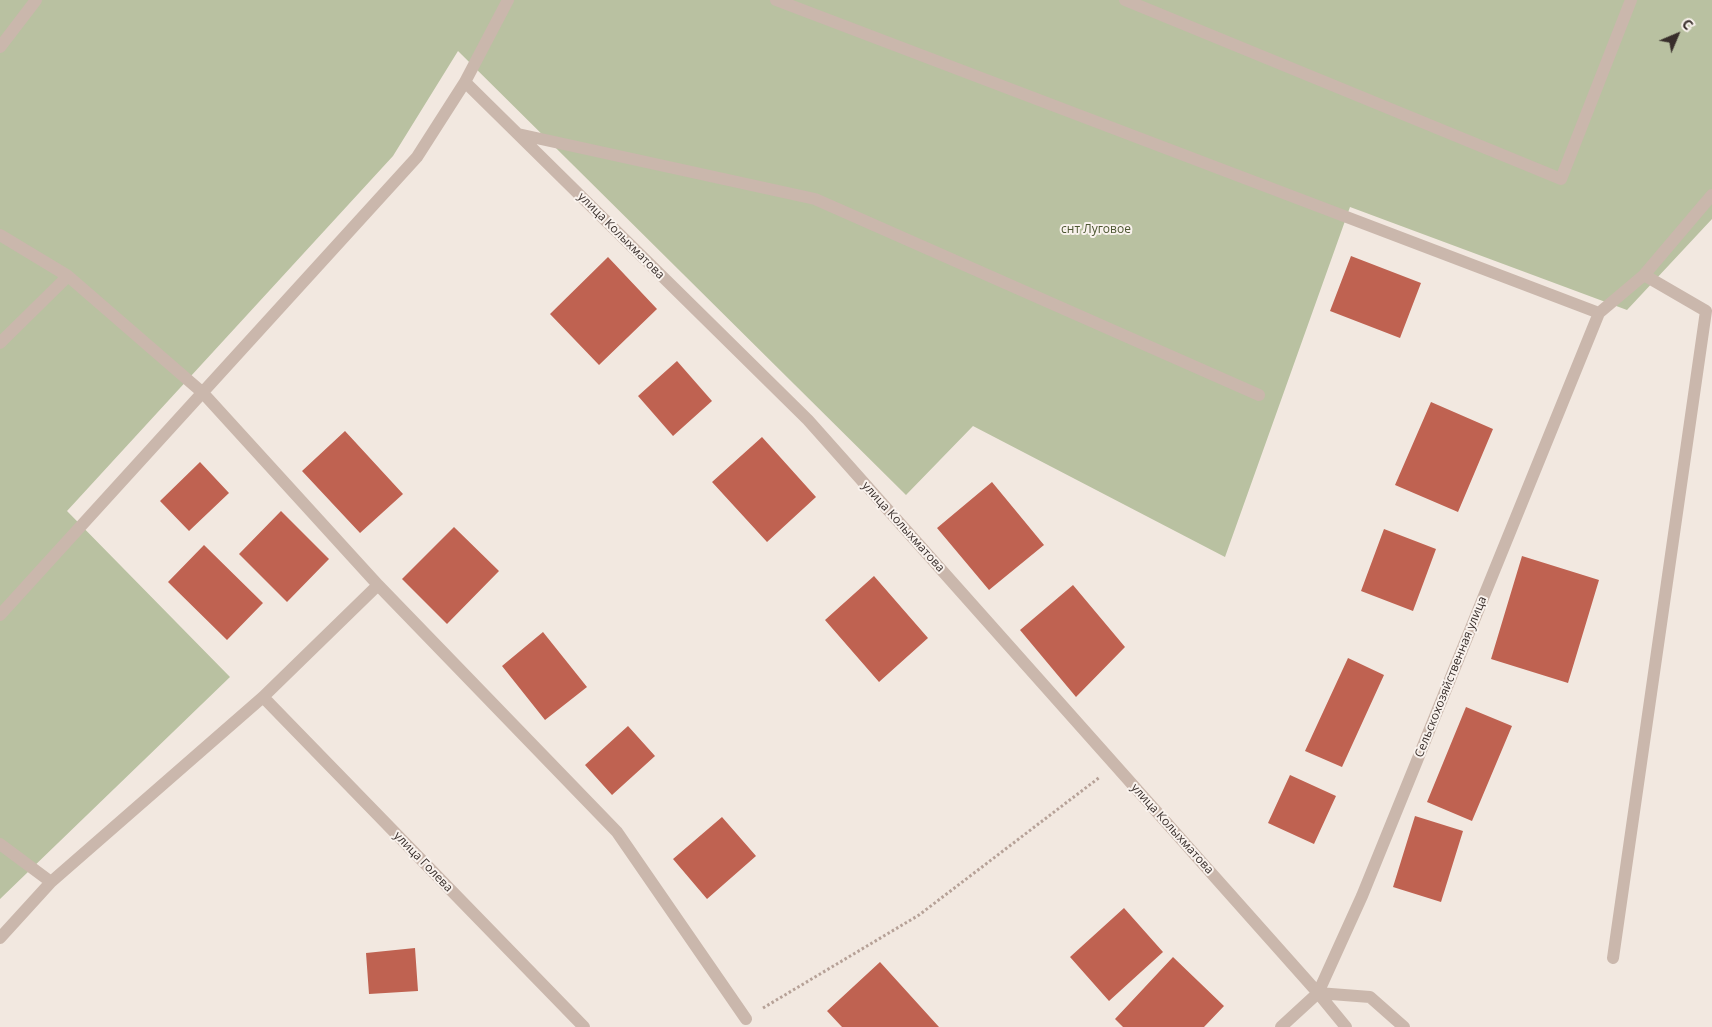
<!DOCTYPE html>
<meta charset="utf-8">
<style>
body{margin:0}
#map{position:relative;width:1712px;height:1027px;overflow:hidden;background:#f2e8e0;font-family:"Open Sans",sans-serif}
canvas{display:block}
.north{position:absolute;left:1652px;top:10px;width:50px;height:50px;-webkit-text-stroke:4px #f9f2ed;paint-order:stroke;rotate:45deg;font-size:14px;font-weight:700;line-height:20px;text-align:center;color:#382e2b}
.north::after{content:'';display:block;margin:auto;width:18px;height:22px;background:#382e2b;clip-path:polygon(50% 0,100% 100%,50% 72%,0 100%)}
</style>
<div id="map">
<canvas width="1712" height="1027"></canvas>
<div class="north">С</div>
</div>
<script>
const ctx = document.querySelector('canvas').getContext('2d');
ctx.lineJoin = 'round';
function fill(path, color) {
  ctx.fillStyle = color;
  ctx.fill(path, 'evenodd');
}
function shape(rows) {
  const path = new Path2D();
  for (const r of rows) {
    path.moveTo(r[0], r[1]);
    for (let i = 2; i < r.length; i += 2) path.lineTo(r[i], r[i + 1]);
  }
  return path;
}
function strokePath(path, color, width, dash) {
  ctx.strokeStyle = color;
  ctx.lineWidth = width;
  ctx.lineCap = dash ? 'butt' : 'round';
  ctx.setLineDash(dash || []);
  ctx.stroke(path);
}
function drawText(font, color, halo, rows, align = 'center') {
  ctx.font = font + ' "Open Sans",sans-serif';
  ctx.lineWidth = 4;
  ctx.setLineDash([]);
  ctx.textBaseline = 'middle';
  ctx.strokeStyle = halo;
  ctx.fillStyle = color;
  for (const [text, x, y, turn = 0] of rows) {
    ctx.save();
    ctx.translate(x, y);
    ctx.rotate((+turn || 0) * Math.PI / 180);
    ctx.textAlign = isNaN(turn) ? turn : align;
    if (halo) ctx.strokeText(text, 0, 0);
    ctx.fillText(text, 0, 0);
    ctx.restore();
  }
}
fill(shape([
 [0,0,1712,0,1712,219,1627,310,1350,207,1225,557,973,426,906,495,458,51,393,156,67,511,230,677,0,899]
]), '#b9c1a1');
fill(shape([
 [1351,256,1421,283,1400,338,1330,311],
 [608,257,657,309,599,365,550,314],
 [677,361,712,401,673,436,638,396],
 [1431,402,1493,429,1458,512,1395,485],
 [345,431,403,494,360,533,302,471],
 [762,437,816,497,767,542,712,482],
 [200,462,229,493,189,531,160,501],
 [992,482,1044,545,989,590,937,528],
 [281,511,329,559,287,602,239,554],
 [454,527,499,571,447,624,402,579],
 [1384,529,1436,549,1413,611,1361,591],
 [204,545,263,603,227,640,168,582],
 [1522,556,1599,580,1568,683,1491,659],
 [874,576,928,638,879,682,825,620],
 [1073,585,1125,647,1076,697,1020,630],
 [543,632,587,687,545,720,502,666],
 [1348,658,1384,675,1342,767,1305,751],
 [1466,707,1512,726,1472,821,1427,802],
 [628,726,655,756,612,795,585,765],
 [1290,775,1336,796,1314,844,1268,823],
 [1415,816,1463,831,1441,902,1393,887],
 [722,817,756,856,707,899,673,859],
 [1124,908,1163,952,1109,1001,1070,957],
 [415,948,418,991,369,994,366,953],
 [1173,957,1224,1006,1204,1027,1123,1027,1115,1019],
 [880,962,939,1027,842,1027,827,1011]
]), '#bf6251');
strokePath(shape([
 [763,1008,919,915,1100,777]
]), '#b6a197', 3, [2.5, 2.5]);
strokePath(shape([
 [776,0,1599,313],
 [1125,0,1561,179,1631,0],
 [0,47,36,0],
 [465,82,808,420,1318,993,1370,997,1404,1027],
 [518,134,815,199,1259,395],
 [0,235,68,276,203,393,378,585,263,697,51,882,0,938],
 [0,343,68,276],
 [378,585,617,832,746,1019],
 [0,615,417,157,465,82,508,0],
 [263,697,584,1027],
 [0,844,51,882],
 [1613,958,1706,311,1644,275],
 [1318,993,1346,1027],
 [1281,1027,1318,993,1362,896,1599,313,1644,275,1712,195]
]), '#cab7ac', 12);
drawText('12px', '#4b5530', '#f9f2ed', [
 ["снт Луговое",1096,230]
]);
drawText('12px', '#382e2b', '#f9f2ed', [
 ["улица Колыхматова",621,236,45],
 ["улица Колыхматова",903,527,48],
 ["Сельскохозяйственная улица",1451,677,-68],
 ["улица Колыхматова",1172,829,48],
 ["улица Голева",423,862,46]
]);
</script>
